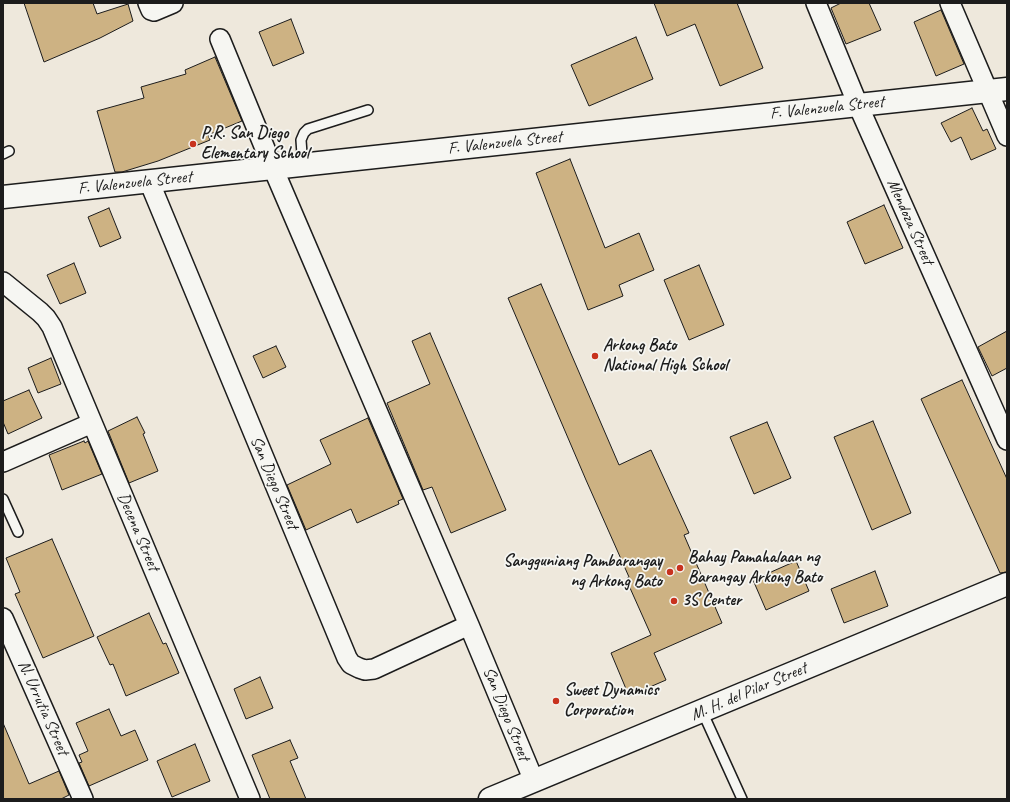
<!DOCTYPE html>
<style>
body{margin:0}
#map{position:relative;width:1010px;height:802px;overflow:hidden;background:#eee8dc;font-family:Caveat,sans-serif}
canvas{display:block}
.frame{position:absolute;inset:0;border:4px solid #1c1c1c;pointer-events:none}
</style>
<div id="map">
<canvas width="1010" height="802"></canvas>
<div class="frame"></div>
</div>
<script>
const ctx = document.querySelector('canvas').getContext('2d');
ctx.lineJoin = 'round';
function fill(path, color) {
  ctx.fillStyle = color;
  ctx.fill(path, 'evenodd');
}
function shape(rows) {
  const path = new Path2D();
  for (const r of rows) {
    path.moveTo(r[0], r[1]);
    for (let i = 2; i < r.length; i += 2) path.lineTo(r[i], r[i + 1]);
  }
  return path;
}
function strokePath(path, color, width, dash) {
  ctx.strokeStyle = color;
  ctx.lineWidth = width;
  ctx.lineCap = dash ? 'butt' : 'round';
  ctx.setLineDash(dash || []);
  ctx.stroke(path);
}
function drawText(font, color, halo, rows, align = 'center') {
  ctx.font = font + ' Caveat,sans-serif';
  ctx.lineWidth = 3.5;
  ctx.setLineDash([]);
  ctx.textBaseline = 'middle';
  ctx.strokeStyle = halo;
  ctx.fillStyle = color;
  for (const [text, x, y, turn = 0] of rows) {
    ctx.save();
    ctx.translate(x, y);
    ctx.rotate((+turn || 0) * Math.PI / 180);
    ctx.textAlign = isNaN(turn) ? turn : align;
    if (halo) ctx.strokeText(text, 0, 0);
    ctx.fillText(text, 0, 0);
    ctx.restore();
  }
}
const building = shape([
 [24,3,93,3,97,14,128,4,133,21,100,38,44,62,24,3],
 [654,3,737,3,763,68,720,86,695,24,667,36,654,3],
 [841,3,869,3,881,30,846,44,831,8,841,3],
 [941,10,964,64,936,76,914,22,941,10],
 [291,19,304,53,273,66,259,32,291,19],
 [636,37,653,79,589,106,571,65,636,37],
 [215,57,242,121,208,135,210,140,158,161,122,172,115,172,97,111,144,98,141,87,186,74,185,70,215,57],
 [972,108,983,131,987,129,996,149,971,160,961,137,951,142,941,123,972,108],
 [570,159,605,248,639,233,654,270,619,285,623,296,588,310,536,173,570,159],
 [884,205,903,248,865,264,847,222,884,205],
 [109,208,121,238,100,247,88,217,109,208],
 [74,263,86,293,60,304,47,275,74,263],
 [699,265,724,325,689,340,664,280,699,265],
 [541,284,619,465,651,450,689,533,684,535,722,623,654,653,666,680,629,696,611,653,651,635,626,579,629,577,586,480,508,298,541,284],
 [1007,331,1007,368,992,376,978,347,1007,331],
 [430,333,506,510,451,533,432,487,423,490,387,403,430,384,412,341,430,333],
 [276,346,286,367,263,378,253,356,276,346],
 [51,358,61,384,38,393,28,368,51,358],
 [962,380,1007,479,1007,572,1000,573,921,399,962,380],
 [29,390,42,418,8,434,3,422,3,401,29,390],
 [137,417,145,433,143,434,158,471,129,483,108,431,137,417],
 [368,418,403,499,398,501,399,504,357,523,351,509,306,530,287,485,331,464,320,440,368,418],
 [873,421,911,513,872,530,834,437,873,421],
 [767,422,791,478,754,494,730,437,767,422],
 [84,441,85,443,88,441,102,474,62,490,49,455,84,441],
 [52,539,94,636,43,658,15,594,20,592,6,558,52,539],
 [796,561,809,591,766,610,753,580,796,561],
 [875,571,888,606,844,623,831,589,875,571],
 [149,613,163,644,166,643,179,673,126,696,113,664,110,665,97,637,149,613],
 [260,677,273,708,246,719,234,689,260,677],
 [109,709,121,736,135,730,148,760,89,786,79,763,82,762,79,755,88,751,76,723,109,709],
 [3,723,29,784,59,771,69,795,61,799,3,799,3,723],
 [290,740,298,758,290,761,306,799,270,799,252,755,290,740],
 [195,744,210,781,172,797,157,761,195,744]
]);
fill(building, '#cdb283');
strokePath(building, '#1c1c1c', 1);
const service = shape([
 [3,154,9,151],
 [301,165,302,154,301,140,304,133,308,129,368,110],
 [3,499,18,532],
 [702,711,742,799]
]);
const minor = shape([
 [148,3,151,10,154,11,173,3],
 [816,3,858,105,1007,440],
 [950,3,1007,136],
 [220,39,273,168,469,625,534,781],
 [149,181,347,658,351,664,359,668,365,670,374,669,469,625],
 [3,282,40,312,46,318,52,327,250,799],
 [3,462,92,423],
 [3,618,83,799]
]);
const tertiary = shape([
 [3,197,1007,89]
]);
const secondary = shape([
 [490,799,1007,584]
]);
strokePath(service, '#1c1c1c', 12);
strokePath(minor, '#1c1c1c', 22);
strokePath(tertiary, '#1c1c1c', 25);
strokePath(secondary, '#1c1c1c', 25);
strokePath(service, '#f6f6f2', 9);
strokePath(minor, '#f6f6f2', 19);
strokePath(tertiary, '#f6f6f2', 22);
strokePath(secondary, '#f6f6f2', 22);
for (const [x, y, r, color] of [
 [193,144,4,"#c8321e"],
 [595,356,4,"#c8321e"],
 [680,568,4,"#c8321e"],
 [670,572,4,"#c8321e"],
 [674,601,4,"#c8321e"],
 [556,701,4,"#c8321e"]
]) {
  const dot = new Path2D();
  dot.arc(x, y, r, 0, 2 * Math.PI);
  ctx.fillStyle = color;
  ctx.fill(dot);
  strokePath(dot, '#f6f6f2', 1.5);
}
drawText('17px', '#1c1c1c', '#f6f6f2', [
 ["F. Valenzuela Street",827,108,-6],
 ["F. Valenzuela Street",505,143,-6],
 ["F. Valenzuela Street",135,183,-6],
 ["Mendoza Street",910,222,66],
 ["San Diego Street",274,483,67],
 ["Decena Street",138,532,67],
 ["M. H. del Pilar Street",749,692,-23],
 ["N. Urrutia Street",43,708,66],
 ["San Diego Street",506,714,68]
]);
drawText('bold 17px', '#1c1c1c', '#f6f6f2', [
 ["P.R. San Diego",201,134],
 ["Elementary School",201,154],
 ["Arkong Bato",603,346],
 ["National High School",603,366],
 ["Bahay Pamahalaan ng",688,558],
 ["Barangay Arkong Bato",688,578],
 ["Sangguniang Pambarangay",662,562,"right"],
 ["ng Arkong Bato",662,582,"right"],
 ["3S Center",682,601],
 ["Sweet Dynamics",564,691],
 ["Corporation",564,711]
], 'left');
</script>
